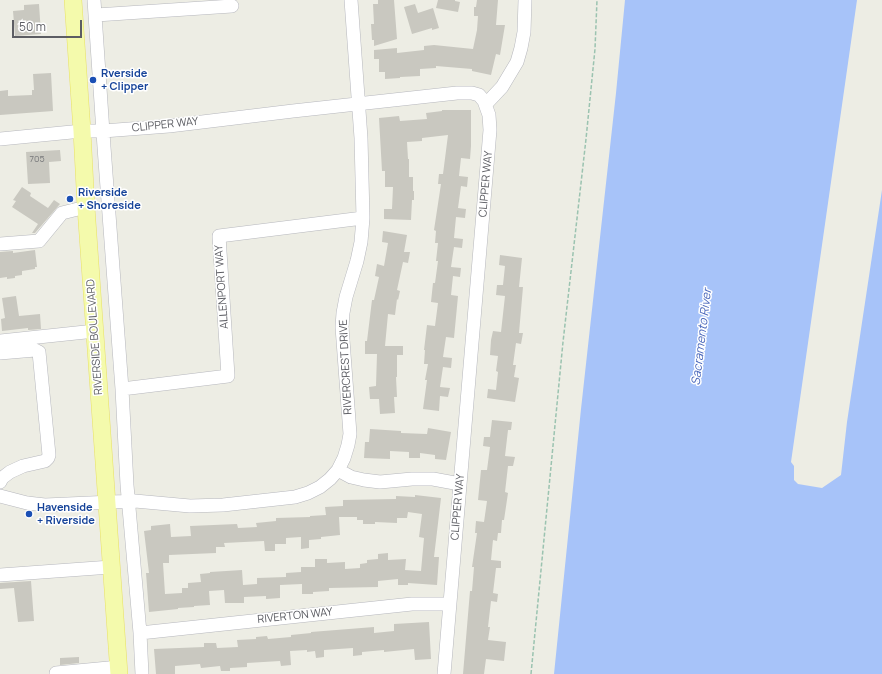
<!DOCTYPE html>
<style>
body{margin:0}
#map{position:relative;width:882px;height:674px;overflow:hidden;background:#edede4;font-family:Manrope,sans-serif}
canvas{display:block}
.scale{position:absolute;left:12px;top:20px;width:70px;height:18px;box-sizing:border-box;border:2px solid #5c5d63;border-top:0;padding-left:5px;font-size:12px;line-height:14px;white-space:nowrap;color:#5c5d63;-webkit-text-stroke:3px #fff;paint-order:stroke}
</style>
<div id="map">
<canvas width="882" height="674"></canvas>
<div class="scale">50 m</div>
</div>
<script>
const ctx = document.querySelector('canvas').getContext('2d');
ctx.lineJoin = 'round';
function fill(path, color) {
  ctx.fillStyle = color;
  ctx.fill(path, 'evenodd');
}
function shape(rows) {
  const path = new Path2D();
  for (const r of rows) {
    path.moveTo(r[0], r[1]);
    for (let i = 2; i < r.length; i += 2) path.lineTo(r[i], r[i + 1]);
  }
  return path;
}
function strokePath(path, color, width, dash) {
  ctx.strokeStyle = color;
  ctx.lineWidth = width;
  ctx.lineCap = dash ? 'butt' : 'round';
  ctx.setLineDash(dash || []);
  ctx.stroke(path);
}
function drawText(font, color, halo, rows, align = 'center') {
  ctx.font = font + ' Manrope,sans-serif';
  ctx.lineWidth = 3;
  ctx.setLineDash([]);
  ctx.textBaseline = 'middle';
  ctx.strokeStyle = halo;
  ctx.fillStyle = color;
  for (const [text, x, y, turn = 0] of rows) {
    ctx.save();
    ctx.translate(x, y);
    ctx.rotate((+turn || 0) * Math.PI / 180);
    ctx.textAlign = isNaN(turn) ? turn : align;
    if (halo) ctx.strokeText(text, 0, 0);
    ctx.fillText(text, 0, 0);
    ctx.restore();
  }
}
fill(shape([
 [625,0,857,0,791,462,794,466,794,480,798,484,822,488,841,475,847,422,882,190,882,674,554,674,581,409,616,93]
]), '#a7c3f9');
fill(shape([
 [378,0,394,0,397,39,374,46,374,40,372,40,371,24,374,24,373,4,378,4],
 [438,0,455,0,455,1,460,2,458,12,436,8],
 [477,0,498,0,496,25,505,25,500,55,496,54,491,75,472,71,472,69,436,66,436,68,420,69,420,76,400,77,400,78,385,79,385,72,379,72,379,59,374,59,374,50,397,48,397,53,424,50,424,46,434,45,473,49,477,30,478,16,474,16,474,7,476,7],
 [39,4,41,34,15,36,13,11,24,10,24,5],
 [415,4,418,13,433,8,439,28,432,30,432,28,412,34,404,7],
 [51,73,53,111,0,115,0,91,8,90,8,96,32,95,32,90,34,90,33,74],
 [442,110,471,110,471,146,470,159,461,158,459,176,468,177,467,187,461,186,458,208,466,209,465,218,456,217,454,238,463,239,462,248,454,247,451,267,461,268,460,277,453,276,451,295,458,296,454,338,446,337,443,357,452,358,451,368,443,367,440,387,450,388,448,397,440,396,439,411,423,409,427,380,425,380,428,364,424,364,425,350,424,350,427,325,435,326,438,303,431,302,433,283,435,283,438,261,436,261,438,243,435,243,436,231,434,230,441,184,438,184,439,174,443,174,448,135,422,138,422,141,407,142,408,159,409,159,409,177,413,177,413,191,414,191,414,200,412,200,411,220,384,219,384,209,392,209,393,187,385,187,385,171,382,171,379,118,399,116,400,121,427,119,426,113,442,111],
 [60,150,61,161,49,162,50,183,28,184,26,152],
 [22,187,31,193,30,196,48,208,54,200,60,204,35,233,32,233,38,224,12,207,16,201,13,200],
 [383,231,407,235,404,252,410,252,408,263,403,262,397,290,400,291,398,300,397,299,395,315,388,314,385,346,403,346,403,355,397,355,397,377,396,377,397,397,394,397,395,413,380,414,379,399,370,399,369,387,376,386,377,354,365,354,365,341,367,341,372,300,374,300,379,277,375,276,377,264,384,266,388,243,382,242],
 [35,250,37,267,35,267,35,269,22,271,22,275,15,276,15,278,7,279,7,277,0,278,0,252,13,251,13,253],
 [500,255,522,258,519,287,523,287,519,333,523,333,521,344,516,343,513,365,516,365,514,377,519,378,515,402,487,398,488,389,496,390,498,372,496,371,498,356,490,355,491,340,493,331,501,332,505,296,496,295,497,285,503,285,505,266,499,265],
 [16,296,19,316,40,314,41,329,28,330,28,328,2,331,1,319,5,318,2,298],
 [492,420,512,422,511,430,508,430,505,456,515,457,513,466,508,466,505,492,508,493,504,520,502,520,501,533,498,533,497,541,493,540,491,560,501,561,501,568,496,568,493,593,498,594,497,602,491,601,488,627,490,627,488,640,506,642,504,661,486,659,484,674,463,674,470,591,472,591,474,567,472,567,477,533,475,533,476,521,484,522,487,501,478,500,481,470,487,470,490,447,483,446,484,437,490,437],
 [428,428,451,432,446,460,435,459,435,455,420,453,420,458,409,458,409,452,390,451,390,459,364,458,365,442,369,442,370,429,401,431,401,433,427,434],
 [415,495,441,498,434,557,439,557,437,585,408,583,408,585,398,585,398,579,378,581,378,587,329,588,329,591,313,592,313,594,302,594,302,584,280,585,280,598,266,599,266,596,244,597,244,603,225,603,224,590,209,591,210,605,194,606,194,607,178,608,178,609,149,612,146,573,149,573,144,531,151,530,151,526,170,524,171,537,191,536,190,526,237,524,238,528,257,527,256,523,276,521,276,518,310,517,310,516,326,515,325,507,343,506,343,500,396,499,396,496,415,497],
 [408,512,422,514,419,537,424,538,421,571,405,570,406,559,388,560,388,553,378,554,378,559,367,560,367,563,360,564,360,568,345,569,345,562,327,563,327,559,315,559,315,567,301,567,301,572,286,573,286,577,257,578,257,584,243,585,242,570,210,572,210,573,200,574,201,582,188,583,188,588,182,588,182,593,165,594,163,563,169,563,169,555,216,553,216,547,225,547,224,543,264,541,265,551,275,551,275,544,286,544,286,538,301,537,301,549,309,548,309,540,321,539,321,537,340,535,339,517,357,517,357,520,363,520,363,524,375,524,375,522,397,523,397,518,407,518],
 [31,581,34,621,18,622,14,588,0,589,0,583],
 [429,622,431,659,415,660,414,649,384,652,384,650,362,652,362,655,353,656,353,648,324,650,324,657,316,658,315,651,307,652,307,650,290,651,291,665,281,666,280,661,247,663,247,667,230,668,230,671,221,671,220,666,201,668,200,664,175,666,175,674,156,674,154,649,204,647,204,643,216,643,217,648,238,647,237,640,256,639,256,637,267,636,268,639,291,637,291,635,311,633,311,632,374,627,374,633,394,631,394,624],
 [79,657,79,663,60,665,60,658]
]), '#c9c8c0');
const minor = shape([
 [94,0,104,147,122,389,127,485,140,633,142,674],
 [96,15,232,6],
 [486,104,502,87,517,62,521,48,524,32,525,0],
 [0,139,82,131,103,131,169,126,293,111,457,93,472,93,479,95,484,101,489,115,490,130,444,674],
 [0,244,39,241,62,213,86,207],
 [0,341,95,331],
 [0,353,35,350,39,352,49,455,48,458,45,461,23,466,10,472,2,478,0,482],
 [122,389,228,376,219,236,363,218],
 [338,470,351,477,364,480,380,482,412,479,433,479,460,484],
 [0,496,27,503,45,505,135,501,190,506,223,505,295,497,308,493,320,487,330,479,338,470,344,458,348,445,350,434,342,327,343,313,346,297,357,261,361,242,363,218,361,138,351,0],
 [0,575,111,567],
 [140,633,412,604,450,604],
 [56,673,119,667]
]);
const major = shape([
 [73,0,82,131,86,207,119,674]
]);
strokePath(minor, '#b6b7bd', 14);
strokePath(major, '#e8e162', 18);
strokePath(shape([
 [531,674,563,342,586,139,595,49,597,0]
]), '#9bc3b0', 1.5, [4, 2]);
strokePath(minor, '#fff', 13);
strokePath(major, '#f4faac', 17);
for (const [x, y, r, color] of [
 [93,80,4,"#1a4fb4"],
 [70,199,4,"#1a4fb4"],
 [29,514,4,"#1a4fb4"]
]) {
  const dot = new Path2D();
  dot.arc(x, y, r, 0, 2 * Math.PI);
  ctx.fillStyle = color;
  ctx.fill(dot);
  strokePath(dot, '#fff', 1.5);
}
drawText('9px', '#77787a', null, [
 ["705",37,159]
]);
drawText('bold 11px', '#164399', '#fff', [
 ["Rverside",101,74],
 ["+ Clipper",101,87],
 ["Riverside",78,193],
 ["+ Shoreside",78,206],
 ["Havenside",37,508],
 ["+ Riverside",37,521]
], 'left');
drawText('11px', '#5c5d63', '#fff', [
 ["CLIPPER WAY",165,125,-6],
 ["CLIPPER WAY",486,184,-85],
 ["ALLENPORT WAY",222,287,-94],
 ["RIVERSIDE BOULEVARD",95,337,-94],
 ["RIVERCREST DRIVE",346,367,-93],
 ["CLIPPER WAY",458,507,-85],
 ["RIVERTON WAY",295,616,-6]
]);
drawText('italic 12px', '#4b68bb', '#fff', [
 ["Sacramento River",702,337,-83]
]);
</script>
